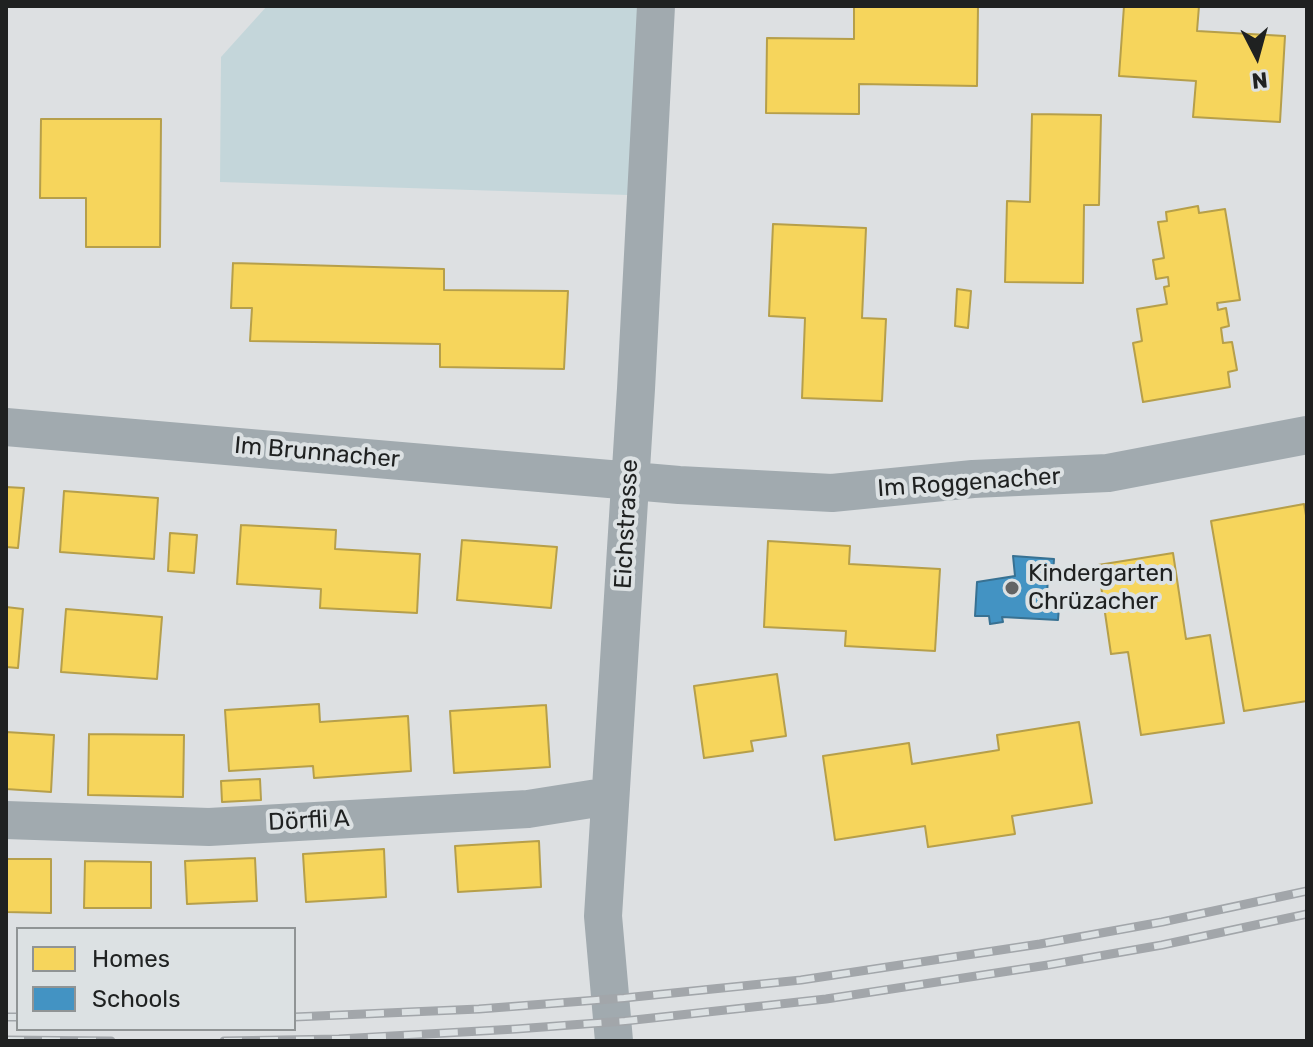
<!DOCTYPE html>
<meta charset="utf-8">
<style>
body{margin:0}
#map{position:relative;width:1313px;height:1047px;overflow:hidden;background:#dde0e2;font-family:Rubik,sans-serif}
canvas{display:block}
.frame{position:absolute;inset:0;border:8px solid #1f2121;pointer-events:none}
.legend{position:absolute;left:16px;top:927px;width:280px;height:104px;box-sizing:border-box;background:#dce1e3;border:2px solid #909495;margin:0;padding:10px 14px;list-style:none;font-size:24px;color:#1f2121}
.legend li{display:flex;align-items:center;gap:16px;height:40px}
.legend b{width:40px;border:2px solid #909495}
.north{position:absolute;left:1217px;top:16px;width:80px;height:80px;-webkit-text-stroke:6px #dce1e3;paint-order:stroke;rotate:174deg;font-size:22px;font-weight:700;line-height:32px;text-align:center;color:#1f2121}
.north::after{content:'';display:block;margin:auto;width:28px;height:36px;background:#1f2121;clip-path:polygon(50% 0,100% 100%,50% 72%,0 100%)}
</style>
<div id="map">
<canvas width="1313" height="1047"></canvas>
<div class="frame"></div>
<ul class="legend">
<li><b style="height:22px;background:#f6d55c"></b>Homes</li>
<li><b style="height:22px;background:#4393c3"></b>Schools</li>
</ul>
<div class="north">N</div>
</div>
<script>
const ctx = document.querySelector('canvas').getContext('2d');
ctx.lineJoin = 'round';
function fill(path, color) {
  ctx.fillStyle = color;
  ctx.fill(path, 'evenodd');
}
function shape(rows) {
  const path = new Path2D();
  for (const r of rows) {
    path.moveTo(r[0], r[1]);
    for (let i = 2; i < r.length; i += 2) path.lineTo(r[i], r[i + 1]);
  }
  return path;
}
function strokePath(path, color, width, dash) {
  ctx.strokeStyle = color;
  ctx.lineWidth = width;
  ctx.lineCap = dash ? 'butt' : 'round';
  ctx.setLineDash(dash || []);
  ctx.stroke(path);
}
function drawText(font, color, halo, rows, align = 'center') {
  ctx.font = font + ' Rubik,sans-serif';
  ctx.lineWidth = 8;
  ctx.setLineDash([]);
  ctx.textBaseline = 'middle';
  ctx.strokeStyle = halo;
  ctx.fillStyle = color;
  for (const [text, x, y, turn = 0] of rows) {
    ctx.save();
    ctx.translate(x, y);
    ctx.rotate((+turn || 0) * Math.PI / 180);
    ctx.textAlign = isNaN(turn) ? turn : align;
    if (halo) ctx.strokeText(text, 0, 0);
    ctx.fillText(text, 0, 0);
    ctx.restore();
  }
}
fill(shape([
 [267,6,638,6,628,195,220,182,221,57]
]), '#c4d6da');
const homes = shape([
 [854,6,978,6,977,86,859,84,859,114,766,113,767,38,854,39,854,6],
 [1124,6,1199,6,1197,31,1285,36,1280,122,1193,117,1196,81,1119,76,1124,6],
 [1032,114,1101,115,1099,205,1084,205,1083,283,1005,282,1007,201,1030,202,1032,114],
 [41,119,161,119,160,247,86,247,86,198,40,198,41,119],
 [1198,206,1199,213,1225,209,1240,300,1217,303,1218,310,1226,308,1229,326,1221,328,1223,343,1232,342,1237,370,1228,372,1230,387,1143,402,1133,343,1142,341,1137,309,1167,304,1164,287,1169,286,1168,277,1156,279,1153,260,1164,258,1158,222,1167,221,1166,212,1198,206],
 [773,224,866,228,862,318,886,319,882,401,802,398,805,318,769,316,773,224],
 [233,263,444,269,444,290,568,291,564,369,440,367,440,344,250,341,252,308,231,308,233,263],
 [957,289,971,291,968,328,955,326,957,289],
 [6,487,24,488,18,548,6,547,6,487],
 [64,491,158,498,154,559,60,552,64,491],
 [1304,504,1307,521,1307,701,1244,711,1211,521,1304,504],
 [241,525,336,530,335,549,420,554,417,613,320,608,321,589,237,584,241,525],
 [170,533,197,535,194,573,168,571,170,533],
 [462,540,557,547,551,608,457,600,462,540],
 [768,541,850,546,849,564,940,569,935,651,845,646,846,631,764,627,768,541],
 [1173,553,1186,639,1210,635,1224,723,1141,735,1128,652,1111,654,1098,565,1173,553],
 [6,607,23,609,18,668,6,667,6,607],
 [66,609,162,617,157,679,61,672,66,609],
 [777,674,786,736,751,741,753,751,704,758,694,686,777,674],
 [319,704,320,722,408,716,411,771,314,778,313,766,229,771,225,710,319,704],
 [546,705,550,767,454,773,450,711,546,705],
 [1079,722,1092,803,1012,816,1015,834,928,847,925,826,835,840,823,756,909,743,912,764,999,750,997,735,1079,722],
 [6,732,54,735,51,792,6,789,6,732],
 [89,734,184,735,183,797,88,795,89,734],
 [260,779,261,800,222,802,221,781,260,779],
 [539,841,541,887,458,892,455,846,539,841],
 [384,849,386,897,306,902,303,854,384,849],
 [255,858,257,901,187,904,185,861,255,858],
 [6,859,51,859,51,913,6,912,6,859],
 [85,861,151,862,151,908,84,908,85,861]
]);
fill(homes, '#f6d55c');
strokePath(homes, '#b69f4a', 2);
const schools = shape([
 [1013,556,1054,559,1053,575,1048,576,1047,595,1060,595,1058,620,1002,617,1003,622,990,624,989,616,975,616,977,582,1015,576,1013,556]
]);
fill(schools, '#4393c3');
strokePath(schools, '#387192', 2);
strokePath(shape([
 [6,427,679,485,832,493,973,479,1108,473,1307,435],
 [6,820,209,827,528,809,610,796],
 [614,1041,603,916,636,389,656,6]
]), '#a1aaaf', 38);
const rail = shape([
 [6,1017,18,1017],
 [294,1017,479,1009,624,998,801,980,1040,944,1162,922,1307,891],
 [6,1040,111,1041],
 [224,1041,339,1039,516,1029,625,1021,826,999,1048,965,1162,945,1307,914]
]);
strokePath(rail, '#a2a6aa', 9);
strokePath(rail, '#dce1e3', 6, [18]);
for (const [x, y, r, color] of [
 [1012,588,8,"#626465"]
]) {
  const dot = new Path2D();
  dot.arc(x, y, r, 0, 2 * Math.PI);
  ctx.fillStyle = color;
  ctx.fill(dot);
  strokePath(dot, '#dce1e3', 3);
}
drawText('24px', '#1f2121', '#dce1e3', [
 ["Im Brunnacher",317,453,5],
 ["Im Roggenacher",969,483,-4],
 ["Eichstrasse",627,524,-87],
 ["Dörfli A",309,821,-3]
]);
drawText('24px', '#1f2121', '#dce1e3', [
 ["Kindergarten",1028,574],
 ["Chrüzacher",1028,602]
], 'left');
</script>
